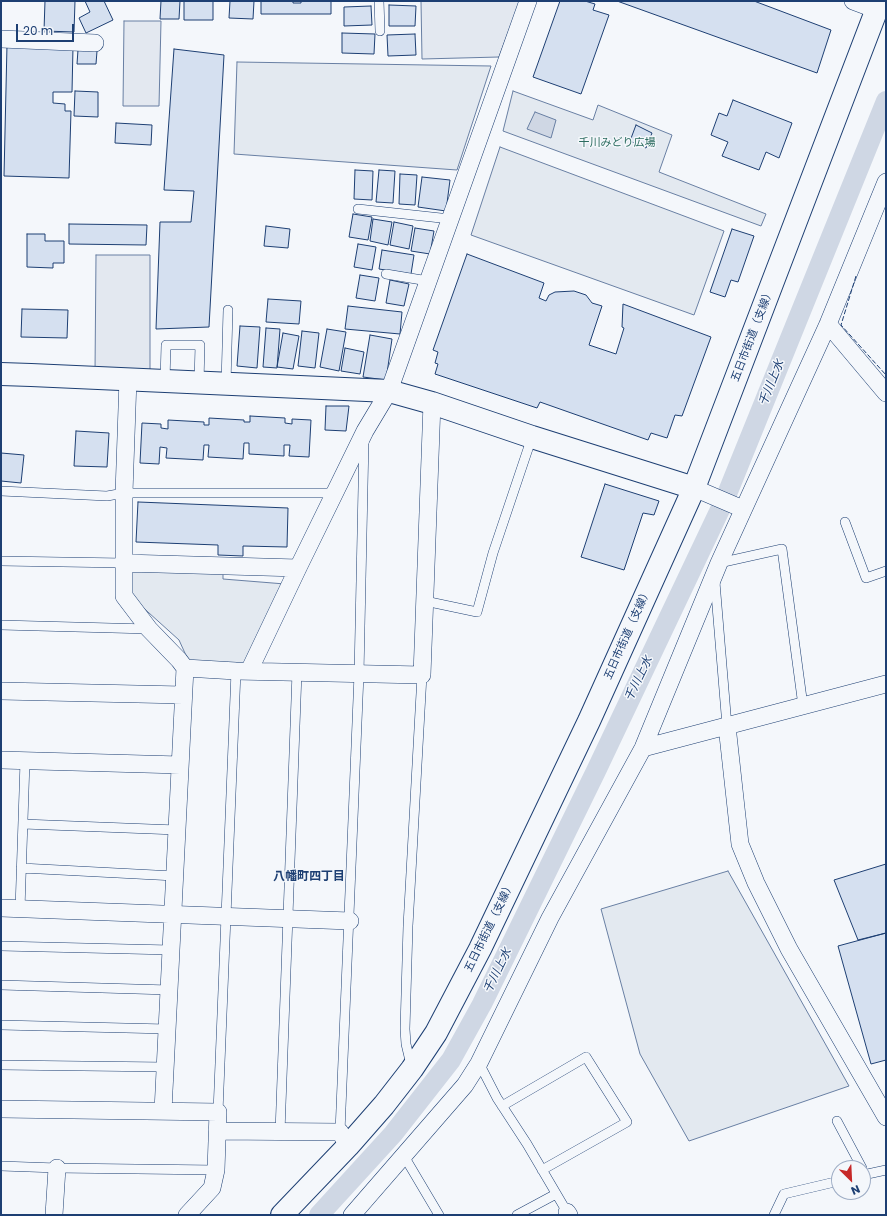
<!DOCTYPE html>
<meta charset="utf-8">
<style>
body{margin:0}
#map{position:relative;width:887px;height:1216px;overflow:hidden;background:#f4f7fb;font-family:Poppins,sans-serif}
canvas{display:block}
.frame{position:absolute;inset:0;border:2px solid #1d3f73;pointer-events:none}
.north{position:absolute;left:831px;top:1160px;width:40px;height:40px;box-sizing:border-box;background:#f4f7fb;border:1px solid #9eadc5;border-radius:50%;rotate:156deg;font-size:11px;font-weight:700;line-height:16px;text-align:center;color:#1d3f73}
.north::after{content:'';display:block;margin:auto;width:14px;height:18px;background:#c62828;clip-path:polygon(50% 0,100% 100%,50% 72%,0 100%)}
.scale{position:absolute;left:16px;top:24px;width:58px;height:18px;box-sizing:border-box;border:2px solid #1d3f73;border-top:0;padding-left:5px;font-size:12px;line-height:14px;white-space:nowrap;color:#1d3f73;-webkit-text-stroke:3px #f4f7fb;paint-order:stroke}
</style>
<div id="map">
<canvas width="887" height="1216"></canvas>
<div class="frame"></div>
<div class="north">N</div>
<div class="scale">20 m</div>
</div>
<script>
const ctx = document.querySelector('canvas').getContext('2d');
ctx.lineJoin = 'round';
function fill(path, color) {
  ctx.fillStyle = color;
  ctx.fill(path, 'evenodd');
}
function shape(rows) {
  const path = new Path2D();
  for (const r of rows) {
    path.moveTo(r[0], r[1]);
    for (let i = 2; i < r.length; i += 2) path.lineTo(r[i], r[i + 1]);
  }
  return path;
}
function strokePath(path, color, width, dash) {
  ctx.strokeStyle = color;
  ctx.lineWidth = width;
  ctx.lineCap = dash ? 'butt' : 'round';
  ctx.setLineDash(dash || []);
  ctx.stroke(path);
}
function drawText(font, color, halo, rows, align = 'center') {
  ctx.font = font + ' Poppins,"Noto Sans JP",sans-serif';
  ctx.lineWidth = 3;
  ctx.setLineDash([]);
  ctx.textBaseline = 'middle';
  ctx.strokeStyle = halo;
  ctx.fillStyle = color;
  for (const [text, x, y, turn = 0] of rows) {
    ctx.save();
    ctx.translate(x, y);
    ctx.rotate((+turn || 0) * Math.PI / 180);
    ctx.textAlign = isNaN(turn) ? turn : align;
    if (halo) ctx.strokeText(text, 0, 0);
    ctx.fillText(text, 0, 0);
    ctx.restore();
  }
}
const green = shape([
 [237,62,491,66,457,170,234,154,237,62],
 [513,91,593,120,598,105,672,135,659,172,766,214,761,226,503,131,513,91],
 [500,147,724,231,694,315,471,235,500,147],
 [128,567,223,571,223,579,285,584,247,665,189,662,179,640,128,594,128,567],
 [728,871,849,1086,689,1141,640,1054,601,909,728,871]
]);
fill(green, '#e3e9f0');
strokePath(green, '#687fa3', 1);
const parking = shape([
 [421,1,520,1,499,57,422,59,421,1],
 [124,21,161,21,159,106,123,106,124,21],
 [96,255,150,255,150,372,95,372,96,255]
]);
fill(parking, '#e3e8f0');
strokePath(parking, '#687fa3', 1);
const water = shape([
 [535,112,556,120,551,138,527,129,535,112]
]);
fill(water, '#cfd7e4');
strokePath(water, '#687fa3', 1);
strokePath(shape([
 [319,1215,393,1134,451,1060,482,1004,596,771,725,499,886,101]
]), '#cfd7e4', 20);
const building = shape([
 [45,1,75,1,74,32,44,31,45,1],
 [85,1,104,1,113,20,86,33,79,18,90,12,85,1],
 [161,1,180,1,179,19,160,19,161,1],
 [184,1,213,1,213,20,184,20,184,1],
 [230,1,254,1,253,19,229,18,230,1],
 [261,1,293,1,293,3,301,3,301,1,331,1,331,14,261,14,261,1],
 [560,1,585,1,595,4,593,10,609,15,581,94,533,77,560,1],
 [617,1,754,1,831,30,817,73,617,1],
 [389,5,416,6,415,26,389,26,389,5],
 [371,6,372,25,344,26,344,7,371,6],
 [342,33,375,34,374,54,342,53,342,33],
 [415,34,416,55,388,56,387,35,415,34],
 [7,45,73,47,72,92,53,92,53,103,65,104,65,111,71,111,69,178,4,176,7,45],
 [174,49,224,55,209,327,156,329,160,222,191,222,194,191,164,190,174,49],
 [78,50,97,51,96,64,77,64,78,50],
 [75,91,98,92,98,117,74,116,75,91],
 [733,100,792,123,779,158,766,152,759,170,722,156,728,142,711,135,719,113,727,116,733,100],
 [116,123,152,125,151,145,115,143,116,123],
 [636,125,652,133,646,148,630,141,636,125],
 [355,170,373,171,372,200,354,199,355,170],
 [379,170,395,171,393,203,376,202,379,170],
 [400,174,417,175,415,205,399,204,400,174],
 [422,177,450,180,446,211,418,207,422,177],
 [353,214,372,217,368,240,349,237,353,214],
 [373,219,392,222,388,245,370,241,373,219],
 [394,222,413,226,409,249,390,245,394,222],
 [69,224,147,225,146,245,69,244,69,224],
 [266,226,290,229,288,248,264,246,266,226],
 [415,228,434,231,430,254,411,251,415,228],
 [732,229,754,236,738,282,731,280,725,297,710,292,732,229],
 [27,234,45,234,45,241,64,241,64,263,53,263,53,268,27,267,27,234],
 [358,244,376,247,372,270,354,267,358,244],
 [382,250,414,255,411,274,379,269,382,250],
 [467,254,544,283,539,298,546,301,549,295,555,292,574,291,586,295,592,303,602,306,589,345,616,354,624,328,622,327,623,304,711,337,682,416,675,415,667,438,651,433,648,440,540,402,537,408,435,374,438,364,435,363,438,352,433,350,467,254],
 [360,275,379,278,375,301,356,298,360,275],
 [390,280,409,284,404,306,386,303,390,280],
 [268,299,301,301,299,324,266,322,268,299],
 [348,306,402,312,400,334,345,329,348,306],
 [22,309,68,310,67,338,21,337,22,309],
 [240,326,260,327,257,368,237,366,240,326],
 [266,328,280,329,277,368,263,367,266,328],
 [327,329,346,332,339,371,320,367,327,329],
 [302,331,319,333,315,368,298,366,302,331],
 [283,333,299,336,293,369,277,367,283,333],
 [370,335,392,339,386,380,363,377,370,335],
 [345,348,364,352,360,374,341,371,345,348],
 [326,406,349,406,346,431,325,430,326,406],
 [250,416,285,418,285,423,292,424,292,419,311,420,309,457,289,456,290,445,284,445,284,456,249,454,249,443,244,443,243,459,208,457,209,445,204,445,203,460,166,458,167,448,160,447,159,464,140,463,142,423,161,424,161,428,168,429,168,420,204,422,204,425,209,425,209,418,244,420,244,422,250,422,250,416],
 [76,431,109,433,107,467,74,466,76,431],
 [1,453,24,455,21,483,1,481,1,453],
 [605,484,659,501,654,515,643,513,624,570,581,557,605,484],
 [138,502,288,508,287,547,243,546,243,556,218,555,218,545,136,542,138,502],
 [886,864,886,933,858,940,834,880,886,864],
 [886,933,886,1060,871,1064,838,946,886,933]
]);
fill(building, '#d5e0f0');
strokePath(building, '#1d3f73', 1);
const lane = shape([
 [379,1,380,31],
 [358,209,450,219],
 [386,274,428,281],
 [165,381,166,345,200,345,199,382],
 [226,384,228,310],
 [1,491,107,496,124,493,334,493],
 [845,522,866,578,886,571],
 [1,561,124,563],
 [719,563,782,549,803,706],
 [715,582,727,726],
 [425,601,477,612,493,553,532,437],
 [1,625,149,629],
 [23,824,177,830],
 [21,868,175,876],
 [20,909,25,761],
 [1,946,171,950],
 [1,985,169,990],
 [1,1025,167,1029],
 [479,1063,497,1098,527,1144,567,1212],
 [1,1065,165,1067],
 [411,1065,406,1044,405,1029,408,926,422,675],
 [502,1106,586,1057,627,1122,542,1170],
 [218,1112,236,671],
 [837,1121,862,1168],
 [280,1132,297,672],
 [340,1132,359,674,364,440],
 [404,1156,439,1215],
 [1,1166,57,1168,216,1170],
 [863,1175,886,1170],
 [517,1215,556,1194],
 [774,1215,784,1194,839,1181]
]);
const street = shape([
 [853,1,877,10],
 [1,39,95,43],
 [828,324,886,393],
 [128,379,124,493,124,596,149,629,179,660,185,668,163,1111],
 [694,488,743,509],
 [124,563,298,568],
 [185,668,236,671,422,675,432,403],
 [249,671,298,568,365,431,389,391,528,1],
 [1,691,183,695],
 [727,726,740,844,756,883,789,949,886,1117],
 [643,748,886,684],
 [1,760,180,765],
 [1,908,350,921],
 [1,1109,218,1112,216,1170,212,1188,187,1215],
 [217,1131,340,1132,348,1146],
 [567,1212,569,1215],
 [54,1215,57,1168],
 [352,1215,465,1085,479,1063,550,918,643,748,719,563,828,324,886,182]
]);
const secondary = shape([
 [1,374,31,375,389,391,432,403,532,437,694,488]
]);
const primary = shape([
 [282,1215,348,1146,384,1105,412,1069,436,1033,480,949,589,721,694,488,880,1]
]);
strokePath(lane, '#1d3f73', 10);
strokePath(street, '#1d3f73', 18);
strokePath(secondary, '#1d3f73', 24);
strokePath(primary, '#1d3f73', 24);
strokePath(lane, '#f4f7fb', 9);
strokePath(street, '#f4f7fb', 17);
strokePath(secondary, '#f4f7fb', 22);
strokePath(primary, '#f4f7fb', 22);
strokePath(shape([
 [856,276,841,325,886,375]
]), '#1d3f73', 1, [5, 2]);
drawText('11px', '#2c6c60', '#f4f7fb', [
 ["千川みどり広場",617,143]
]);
drawText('11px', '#1d3f73', '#f4f7fb', [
 ["五日市街道（支線）",753,335,-69],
 ["五日市街道（支線）",628,634,-66],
 ["五日市街道（支線）",490,927,-64]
]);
drawText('italic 12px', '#1d3f73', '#f4f7fb', [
 ["千川上水",772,383,-68],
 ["千川上水",639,679,-64],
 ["千川上水",498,971,-64]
]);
drawText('bold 12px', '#1d3f73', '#f4f7fb', [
 ["八幡町四丁目",309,877]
]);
</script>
